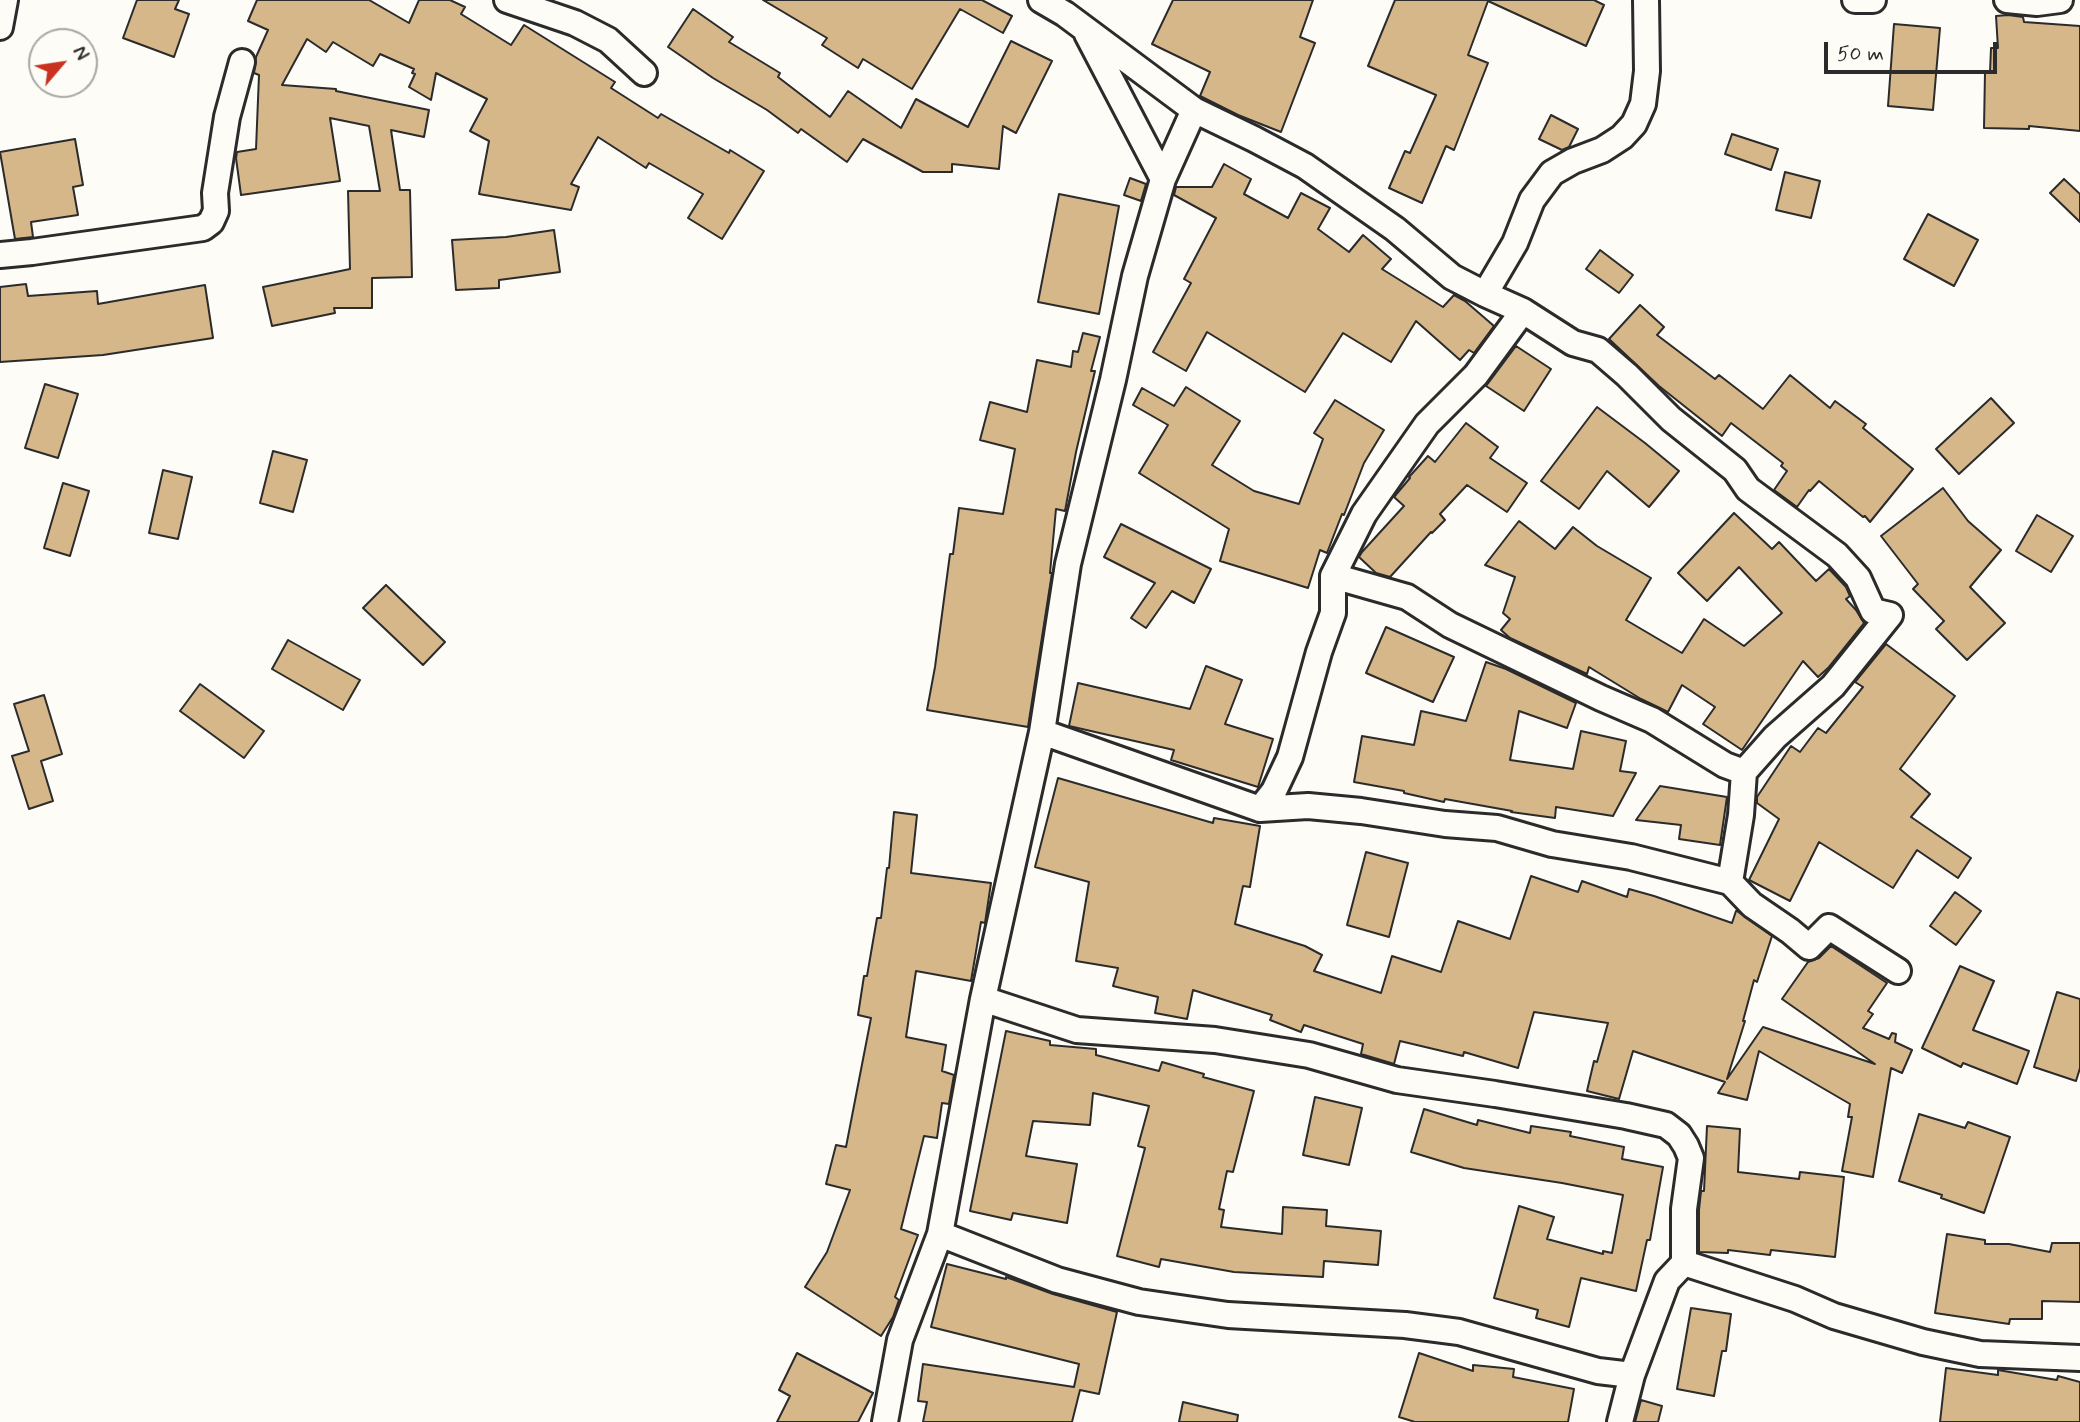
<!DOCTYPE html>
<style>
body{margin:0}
#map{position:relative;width:2080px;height:1422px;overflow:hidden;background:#fdfcf7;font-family:Mynerve,sans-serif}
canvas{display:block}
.north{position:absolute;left:28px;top:28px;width:70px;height:70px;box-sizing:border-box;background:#fdfcf7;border:2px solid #a9a8a5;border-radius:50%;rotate:61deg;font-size:19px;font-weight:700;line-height:28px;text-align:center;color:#2b2b2b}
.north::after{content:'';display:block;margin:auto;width:24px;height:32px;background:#c8321e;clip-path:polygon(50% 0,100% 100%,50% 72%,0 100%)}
.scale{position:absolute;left:1824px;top:42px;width:173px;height:32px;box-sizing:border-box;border:4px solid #2b2b2b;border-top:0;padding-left:9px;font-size:21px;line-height:24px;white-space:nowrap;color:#2b2b2b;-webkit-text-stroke:5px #fdfcf7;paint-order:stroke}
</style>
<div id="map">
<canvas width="2080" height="1422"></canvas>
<div class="north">N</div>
<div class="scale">50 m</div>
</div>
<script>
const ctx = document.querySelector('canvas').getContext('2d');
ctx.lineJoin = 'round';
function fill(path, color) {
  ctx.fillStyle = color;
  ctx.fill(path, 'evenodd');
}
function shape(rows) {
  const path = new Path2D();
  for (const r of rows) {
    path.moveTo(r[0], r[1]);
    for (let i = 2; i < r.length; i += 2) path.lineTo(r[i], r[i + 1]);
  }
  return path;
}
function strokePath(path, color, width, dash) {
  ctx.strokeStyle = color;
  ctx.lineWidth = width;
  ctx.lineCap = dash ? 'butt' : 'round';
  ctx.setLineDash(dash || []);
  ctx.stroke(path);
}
const building = shape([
 [137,0,179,0,175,9,189,14,174,57,123,38,137,0],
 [257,0,369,0,409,23,419,0,450,0,465,7,461,14,511,45,524,25,615,82,611,88,658,118,661,114,729,153,730,150,764,171,722,239,688,218,703,194,649,163,646,168,598,137,571,184,579,187,571,210,479,194,489,141,470,131,487,99,436,73,431,100,409,87,415,74,412,73,414,69,380,54,373,66,333,42,326,52,307,39,282,85,336,89,336,91,429,110,424,137,391,130,400,190,410,190,412,277,372,278,372,308,334,308,335,313,272,326,263,287,350,269,348,191,380,191,369,126,330,118,340,181,241,195,236,158,237,152,256,149,259,75,254,73,256,57,268,30,248,21,257,0],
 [763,0,982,0,1012,16,1003,33,960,9,912,89,863,59,858,68,822,45,827,38,763,0],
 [1173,0,1313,0,1300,37,1315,43,1281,132,1238,115,1200,96,1210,72,1152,44,1173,0],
 [1395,0,1594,0,1604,5,1586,46,1488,1,1468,55,1488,63,1454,150,1446,146,1422,203,1389,188,1405,151,1410,153,1436,95,1368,66,1395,0],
 [693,9,733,37,729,42,780,73,778,77,830,117,848,91,901,128,916,99,968,127,1011,41,1052,61,1016,133,1003,126,999,169,952,164,952,172,923,172,863,139,847,162,801,129,798,133,767,110,713,78,668,47,693,9],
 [2008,15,2023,17,2024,22,2080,26,2080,131,2029,126,2029,129,1984,128,1985,72,1990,72,1991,48,1998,48,1996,16,2008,15],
 [1894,24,1940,28,1933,110,1888,106,1894,24],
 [1551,115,1578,129,1569,147,1562,150,1539,139,1551,115],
 [1732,134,1778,149,1771,170,1725,154,1732,134],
 [75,139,83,185,73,187,78,215,31,222,33,237,15,239,0,152,75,139],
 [1224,164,1251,179,1244,194,1288,218,1301,193,1330,208,1318,229,1349,252,1363,235,1391,259,1382,269,1443,307,1454,295,1465,301,1494,326,1474,353,1469,350,1460,360,1416,321,1391,362,1343,333,1305,392,1207,332,1186,371,1153,352,1191,283,1184,279,1216,218,1174,195,1176,187,1212,187,1224,164],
 [1785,172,1820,181,1811,218,1776,210,1785,172],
 [1130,178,1146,184,1141,201,1124,195,1130,178],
 [2064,179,2080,194,2080,222,2050,193,2064,179],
 [1059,194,1119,206,1099,314,1038,302,1059,194],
 [1928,214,1978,240,1954,286,1904,259,1928,214],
 [554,230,560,272,499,280,499,288,456,290,452,240,506,237,554,230],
 [1600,250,1633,275,1619,293,1586,269,1600,250],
 [26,284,28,296,97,291,98,304,205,285,213,338,103,355,0,362,0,287,26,284],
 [1640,305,1664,327,1657,335,1715,379,1719,375,1763,409,1790,375,1830,408,1835,401,1866,424,1863,428,1913,469,1870,522,1865,516,1863,517,1819,481,1810,491,1809,490,1797,507,1774,490,1787,471,1781,466,1783,463,1731,423,1722,436,1659,386,1609,339,1640,305],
 [1083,333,1100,337,1091,371,1095,371,1076,452,1065,511,1056,509,1050,573,1052,573,1028,727,927,710,935,667,950,554,953,554,959,508,1003,514,1015,449,980,440,990,402,1027,412,1037,360,1071,367,1073,351,1078,352,1083,333],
 [1516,346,1551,369,1524,411,1486,386,1516,346],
 [45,384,78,394,58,458,25,448,45,384],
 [1186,387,1240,421,1212,465,1254,491,1299,504,1323,439,1314,433,1335,400,1384,430,1364,463,1344,515,1342,514,1327,553,1320,550,1308,588,1220,561,1229,529,1139,473,1168,425,1133,405,1142,388,1174,406,1186,387],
 [1991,398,2014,423,1959,474,1936,449,1991,398],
 [1597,407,1645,443,1679,471,1649,507,1607,471,1579,509,1541,481,1597,407],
 [1466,423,1498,447,1490,458,1527,483,1507,512,1467,485,1440,514,1445,520,1432,533,1431,532,1390,577,1376,573,1359,557,1362,552,1404,506,1394,497,1410,478,1409,477,1428,456,1435,462,1466,423],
 [273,451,307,460,293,512,260,503,273,451],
 [163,470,192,477,178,539,149,533,163,470],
 [63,483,89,491,70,556,44,548,63,483],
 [1943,488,1968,521,2001,550,1970,587,2005,623,1967,660,1936,629,1944,621,1913,589,1918,584,1881,536,1943,488],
 [1734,513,1772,549,1779,542,1816,581,1829,569,1846,587,1850,596,1846,599,1856,610,1864,623,1828,668,1818,677,1803,661,1742,750,1703,724,1715,707,1682,685,1668,712,1641,699,1589,667,1587,674,1510,638,1501,630,1510,619,1503,613,1515,577,1485,565,1519,521,1555,549,1573,527,1597,546,1651,578,1626,620,1682,653,1704,619,1744,646,1782,613,1739,567,1707,601,1678,573,1734,513],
 [2037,515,2073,536,2051,572,2016,551,2037,515],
 [1121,524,1211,569,1194,603,1172,591,1146,628,1131,618,1155,583,1104,557,1121,524],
 [386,585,445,642,423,665,363,608,386,585],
 [1386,627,1454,657,1433,702,1366,673,1386,627],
 [288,640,360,680,343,710,272,669,288,640],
 [1886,644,1955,696,1900,769,1930,794,1911,817,1971,858,1958,878,1917,850,1893,888,1819,842,1790,901,1749,880,1779,819,1757,803,1757,797,1791,746,1800,752,1818,728,1826,733,1863,687,1855,682,1886,644],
 [1486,662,1506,669,1576,703,1567,728,1519,711,1510,760,1573,769,1581,731,1626,741,1620,771,1636,773,1613,816,1556,807,1555,818,1511,812,1512,811,1445,799,1444,802,1404,793,1404,791,1354,782,1362,736,1414,745,1421,711,1466,721,1486,662],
 [1206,666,1242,680,1225,724,1273,739,1258,787,1171,760,1174,750,1069,726,1078,683,1190,709,1206,666],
 [200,684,264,731,244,758,180,711,200,684],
 [44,695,62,754,41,761,53,801,29,809,12,756,29,751,14,704,44,695],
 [1058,778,1213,823,1214,818,1260,826,1250,887,1243,886,1235,924,1305,946,1322,955,1314,971,1381,993,1392,956,1441,972,1458,921,1510,939,1531,876,1578,892,1582,881,1627,897,1629,889,1654,896,1732,923,1736,911,1737,911,1772,936,1757,982,1754,980,1743,1021,1745,1021,1727,1079,1763,1027,1875,1064,1782,999,1808,962,1819,958,1831,946,1887,983,1868,1011,1873,1014,1863,1028,1889,1039,1892,1033,1896,1034,1895,1042,1912,1050,1902,1073,1891,1068,1873,1177,1842,1171,1852,1117,1848,1117,1850,1104,1759,1051,1747,1100,1718,1093,1725,1082,1633,1051,1619,1099,1587,1091,1594,1061,1597,1062,1608,1023,1534,1012,1518,1068,1464,1052,1463,1056,1400,1041,1394,1064,1361,1054,1363,1044,1304,1025,1301,1032,1270,1020,1272,1015,1193,990,1187,1019,1155,1013,1158,997,1113,986,1118,968,1076,961,1089,882,1035,867,1058,778],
 [1660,786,1727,797,1720,845,1679,839,1681,825,1636,820,1660,786],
 [894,812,917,815,911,873,991,883,985,923,981,922,971,981,916,971,906,1037,946,1045,942,1071,954,1075,949,1104,942,1103,937,1138,924,1136,901,1229,918,1235,895,1297,899,1300,893,1317,881,1336,805,1287,827,1252,850,1190,826,1184,836,1145,846,1147,871,1018,858,1015,864,976,867,976,877,918,881,918,887,868,889,868,894,812],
 [1366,852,1408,863,1389,937,1347,925,1366,852],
 [1955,892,1981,911,1956,945,1930,926,1955,892],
 [1960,966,1994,981,1973,1030,2029,1051,2017,1084,1963,1063,1961,1067,1922,1048,1960,966],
 [2057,992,2080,999,2080,1068,2076,1081,2034,1067,2057,992],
 [1006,1031,1050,1041,1050,1045,1096,1049,1096,1055,1159,1071,1162,1062,1204,1074,1203,1077,1254,1091,1233,1172,1227,1171,1219,1209,1224,1210,1221,1227,1282,1234,1283,1207,1327,1210,1326,1226,1381,1231,1378,1265,1324,1261,1323,1277,1234,1272,1161,1259,1159,1267,1117,1256,1145,1148,1138,1146,1149,1106,1093,1093,1090,1125,1033,1121,1026,1156,1077,1164,1067,1223,1013,1213,1011,1220,970,1211,1006,1031],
 [1315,1097,1362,1108,1349,1165,1303,1155,1315,1097],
 [1424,1109,1477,1125,1478,1120,1530,1133,1531,1126,1571,1132,1570,1136,1624,1147,1622,1159,1663,1167,1650,1240,1647,1240,1636,1291,1581,1278,1569,1327,1536,1318,1538,1310,1494,1298,1519,1206,1554,1217,1547,1239,1603,1254,1603,1251,1612,1253,1623,1195,1562,1183,1464,1168,1411,1152,1424,1109],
 [1919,1114,1965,1128,1968,1122,2010,1137,1984,1213,1941,1198,1942,1195,1899,1181,1919,1114],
 [1707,1126,1740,1129,1738,1172,1799,1179,1800,1172,1844,1177,1835,1257,1771,1250,1770,1255,1728,1250,1728,1253,1699,1252,1699,1210,1701,1191,1704,1191,1707,1126],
 [1947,1234,1985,1240,1985,1244,2009,1244,2050,1252,2052,1243,2080,1243,2080,1302,2042,1301,2042,1319,2010,1319,2009,1324,1935,1313,1947,1234],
 [947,1264,1006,1279,1006,1277,1053,1294,1117,1312,1099,1394,1080,1390,1072,1422,923,1422,927,1402,918,1401,923,1364,1074,1387,1079,1364,931,1327,947,1264],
 [1691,1308,1731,1314,1726,1351,1722,1351,1714,1396,1677,1389,1691,1308],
 [797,1353,873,1393,858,1422,777,1422,790,1396,779,1390,797,1353],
 [1419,1353,1473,1371,1473,1365,1514,1369,1513,1377,1574,1389,1568,1422,1415,1422,1399,1417,1419,1353],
 [1946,1368,1998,1375,1998,1370,2057,1380,2058,1376,2080,1382,2080,1422,1940,1422,1946,1368],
 [1641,1400,1662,1406,1658,1422,1635,1422,1641,1400],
 [1183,1402,1238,1415,1237,1422,1179,1422,1183,1402]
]);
fill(building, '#d6b78a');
strokePath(building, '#2b2b2b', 2);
const street = shape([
 [507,0,575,23,608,40,644,73],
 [1041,0,1065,14,1194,110,1254,139,1305,166,1395,229,1452,277,1485,294,1523,311,1573,343,1598,350,1627,375,1671,419,1735,470,1748,489,1837,555,1858,578,1873,611,1890,615,1833,686,1775,737,1744,772,1741,815,1730,882],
 [1855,0,1873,0],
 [2007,0,2037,3,2060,0],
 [0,27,5,0],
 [1087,34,1163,179],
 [0,255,32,252,203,228,211,222,216,211,215,193,227,117,242,62],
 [1485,294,1515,243,1532,200,1552,173,1573,161,1602,150,1622,137,1634,124,1643,104,1647,71,1646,0],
 [1333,576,1407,597,1450,625,1601,698,1652,720,1725,765,1744,772],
 [1042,732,1260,809,1308,806,1361,811,1445,824,1497,828,1552,844,1631,857,1730,882,1752,905,1790,931,1809,947,1829,927,1898,971],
 [1260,809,1274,791,1290,757,1319,652,1333,613,1333,576,1364,514,1427,424,1476,375,1523,311],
 [983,999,1077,1030,1215,1040,1309,1055,1397,1080,1495,1094,1626,1116,1666,1125,1679,1135,1686,1146,1691,1158,1684,1209,1684,1263,1667,1281,1632,1375,1620,1422],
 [940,1234,1057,1280,1139,1302,1228,1315,1405,1325,1459,1332,1598,1371,1632,1375],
 [1684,1263,1795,1299,1834,1316,1923,1342,1980,1354,2080,1358],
 [885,1422,900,1340,940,1234,983,999,1042,732,1068,564,1113,380,1135,276,1163,179,1194,110]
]);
strokePath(street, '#2b2b2b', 30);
strokePath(street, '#fdfcf7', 24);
</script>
